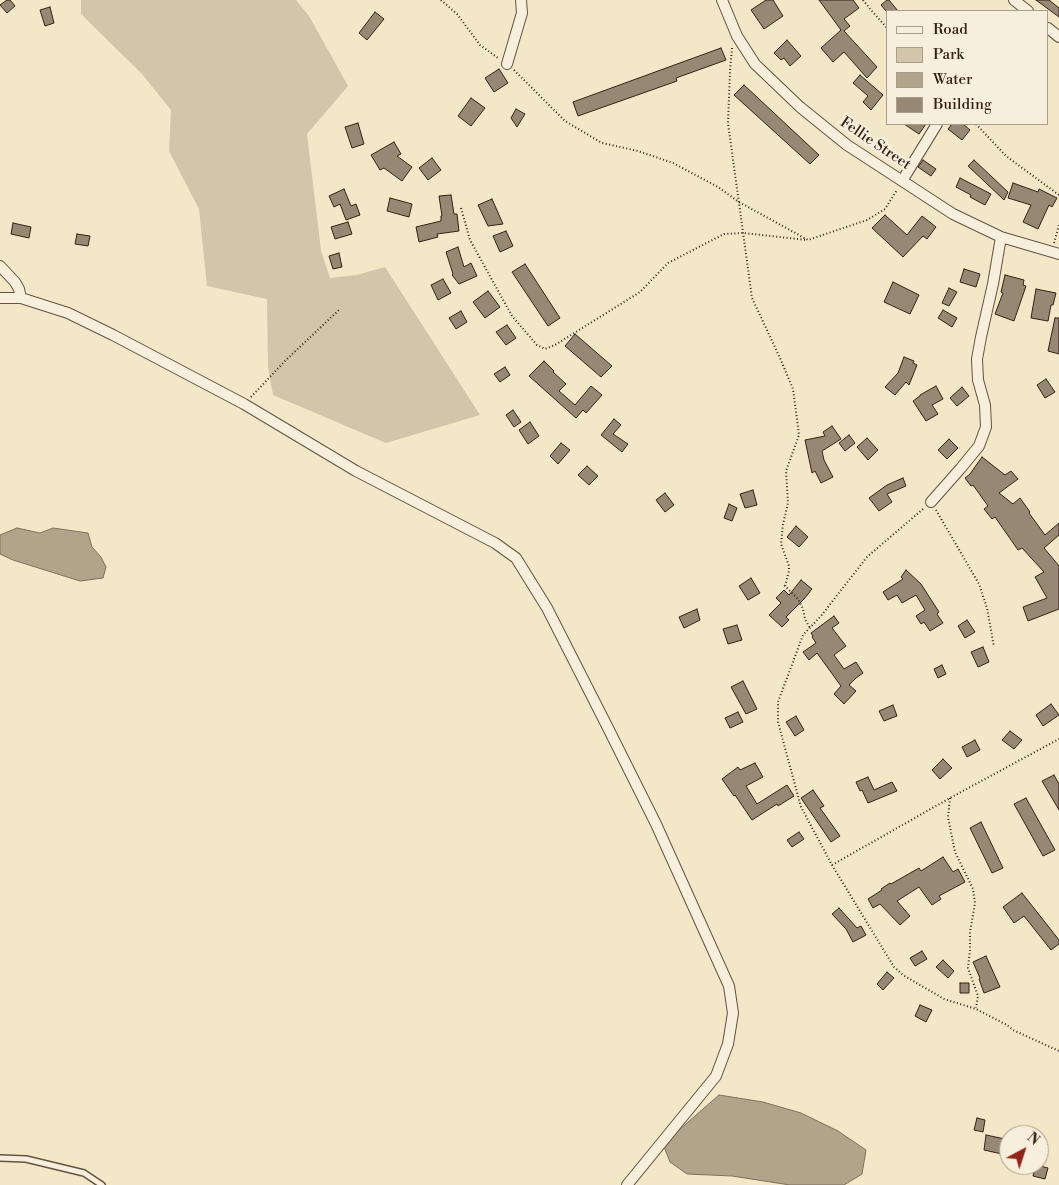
<!DOCTYPE html>
<style>
body{margin:0}
#map{position:relative;width:1059px;height:1185px;overflow:hidden;background:#f2e7c7;font-family:"Libre Bodoni",serif}
canvas{display:block}
.legend{position:absolute;left:886px;top:10px;width:162px;height:115px;box-sizing:border-box;background:#f7efdb;border:1px solid #a99d8d;margin:0;padding:6px 9px;list-style:none;font-size:15px;color:#342117}
.legend li{display:flex;align-items:center;gap:10px;height:25px}
.legend b{width:25px;border:1px solid #a99d8d}
.north{position:absolute;left:999px;top:1125px;width:50px;height:50px;box-sizing:border-box;background:#f7efdb;border:1px solid #a99d8d;border-radius:50%;rotate:40deg;font-size:14px;font-weight:700;line-height:20px;text-align:center;color:#342117}
.north::after{content:'';display:block;margin:auto;width:18px;height:22px;background:#8f2418;clip-path:polygon(50% 0,100% 100%,50% 72%,0 100%)}
</style>
<div id="map">
<canvas width="1059" height="1185"></canvas>
<ul class="legend">
<li><b style="height:6px;background:#f7efdb"></b>Road</li>
<li><b style="height:14px;background:#d2c5a9"></b>Park</li>
<li><b style="height:14px;background:#b1a48b"></b>Water</li>
<li><b style="height:14px;background:#978873"></b>Building</li>
</ul>
<div class="north">N</div>
</div>
<script>
const ctx = document.querySelector('canvas').getContext('2d');
ctx.lineJoin = 'round';
function fill(path, color) {
  ctx.fillStyle = color;
  ctx.fill(path, 'evenodd');
}
function shape(rows) {
  const path = new Path2D();
  for (const r of rows) {
    path.moveTo(r[0], r[1]);
    for (let i = 2; i < r.length; i += 2) path.lineTo(r[i], r[i + 1]);
  }
  return path;
}
function strokePath(path, color, width, dash) {
  ctx.strokeStyle = color;
  ctx.lineWidth = width;
  ctx.lineCap = dash ? 'butt' : 'round';
  ctx.setLineDash(dash || []);
  ctx.stroke(path);
}
function drawText(font, color, halo, rows, align = 'center') {
  ctx.font = font + ' "Libre Bodoni",serif';
  ctx.lineWidth = 5;
  ctx.setLineDash([]);
  ctx.textBaseline = 'middle';
  ctx.strokeStyle = halo;
  ctx.fillStyle = color;
  for (const [text, x, y, turn = 0] of rows) {
    ctx.save();
    ctx.translate(x, y);
    ctx.rotate((+turn || 0) * Math.PI / 180);
    ctx.textAlign = isNaN(turn) ? turn : align;
    if (halo) ctx.strokeText(text, 0, 0);
    ctx.fillText(text, 0, 0);
    ctx.restore();
  }
}
fill(shape([
 [81,0,296,0,309,16,348,86,307,134,321,251,330,278,357,275,385,267,480,415,386,443,273,395,268,367,267,299,207,286,199,209,169,151,171,110,142,74,81,14]
]), '#d2c5a9');
const water = shape([
 [17,528,40,533,53,528,88,533,92,547,101,557,106,567,103,578,80,581,13,560,0,554,0,535,17,528],
 [719,1095,763,1102,801,1113,838,1131,866,1150,862,1174,844,1185,790,1185,732,1176,687,1174,670,1162,663,1144,719,1095]
]);
fill(water, '#b1a48b');
strokePath(water, '#7f705d', 1);
const building = shape([
 [7,0,10,0,15,6,7,13,0,5,7,0],
 [766,0,773,0,783,16,764,29,751,10,766,0],
 [819,0,853,0,859,8,844,19,850,26,844,31,877,67,867,78,844,52,833,62,821,48,841,30,819,0],
 [887,0,889,0,898,11,886,11,881,5,887,0],
 [1036,0,1049,0,1059,8,1059,17,1036,0],
 [50,7,54,23,45,26,40,10,50,7],
 [375,12,384,19,367,40,359,33,375,12],
 [787,40,801,56,790,66,784,58,781,60,774,53,787,40],
 [721,48,726,60,676,78,677,81,578,116,573,102,721,48],
 [499,69,508,83,494,92,485,78,499,69],
 [860,75,883,95,871,110,863,102,868,96,853,83,860,75],
 [744,85,819,155,810,164,734,95,744,85],
 [471,98,485,108,471,126,458,116,471,98],
 [516,109,525,114,517,127,511,118,516,109],
 [358,123,364,144,352,148,345,127,358,123],
 [904,124,926,124,919,134,904,124],
 [952,124,963,124,970,130,962,140,948,129,952,124],
 [394,142,401,154,397,156,412,167,402,181,384,168,380,170,371,155,394,142],
 [432,158,441,170,428,180,419,168,432,158],
 [923,160,936,169,931,176,918,167,923,160],
 [974,160,1008,192,1004,200,968,166,974,160],
 [960,178,991,194,985,205,970,197,971,195,956,187,960,178],
 [1013,183,1038,192,1039,189,1057,198,1052,207,1049,205,1038,229,1023,222,1031,205,1008,198,1013,183],
 [344,189,351,206,356,204,360,215,346,220,340,204,334,207,329,196,344,189],
 [451,195,454,214,457,214,459,231,437,234,438,237,419,242,416,227,441,221,441,216,442,216,439,196,451,195],
 [390,198,412,204,409,217,387,211,390,198],
 [492,199,503,224,488,226,478,205,492,199],
 [885,215,907,235,922,216,936,227,927,239,923,236,903,257,872,228,885,215],
 [348,222,352,234,335,239,331,227,348,222],
 [13,223,31,227,29,238,11,234,13,223],
 [506,231,513,246,500,252,493,236,506,231],
 [77,234,90,236,88,246,75,244,77,234],
 [458,247,464,267,471,263,477,276,459,284,452,275,453,274,446,252,458,247],
 [339,253,342,267,333,269,329,256,339,253],
 [525,264,560,318,548,326,512,272,525,264],
 [964,269,980,274,976,287,960,282,964,269],
 [1005,275,1024,280,1023,285,1026,286,1014,321,995,314,1003,293,1001,292,1005,275],
 [443,279,451,293,438,300,431,285,443,279],
 [893,282,919,295,910,314,884,302,893,282],
 [949,288,957,292,949,306,942,303,949,288],
 [1036,289,1056,293,1053,305,1051,305,1048,321,1031,318,1036,289],
 [488,291,500,307,485,318,473,302,488,291],
 [943,310,957,318,952,327,938,318,943,310],
 [461,311,467,322,456,329,449,318,461,311],
 [1055,318,1059,318,1059,354,1048,351,1055,318],
 [507,325,516,338,506,345,496,332,507,325],
 [575,334,612,366,601,377,565,346,575,334],
 [904,357,914,361,913,363,917,365,909,385,906,382,895,395,885,387,898,373,904,357],
 [544,361,554,371,553,372,566,384,559,391,575,405,591,386,602,395,586,413,583,410,576,418,529,376,544,361],
 [505,367,510,375,500,382,494,374,505,367],
 [1046,379,1055,392,1045,398,1037,385,1046,379],
 [936,386,943,399,932,405,938,414,926,421,913,401,920,396,920,395,936,386],
 [962,387,969,396,957,406,950,398,962,387],
 [513,410,521,422,514,427,506,415,513,410],
 [614,419,621,425,613,434,628,444,622,452,601,435,614,419],
 [530,422,539,436,528,444,519,430,530,422],
 [832,426,841,439,822,451,824,460,833,477,821,483,815,471,812,473,805,440,825,436,823,432,832,426],
 [849,435,855,443,845,451,839,443,849,435],
 [867,438,878,450,868,460,857,447,867,438],
 [949,439,958,448,947,459,938,450,949,439],
 [561,443,570,450,558,464,550,456,561,443],
 [982,457,1005,475,1011,471,1018,479,999,493,1013,504,1020,498,1030,512,1029,513,1045,535,1059,523,1059,535,1044,548,1059,566,1059,609,1028,621,1023,607,1047,598,1035,577,1044,572,1022,548,1018,550,995,517,992,519,984,509,988,506,973,485,971,486,965,478,970,474,982,457],
 [587,466,598,476,589,485,578,475,587,466],
 [903,478,906,486,887,494,892,502,879,511,869,498,887,485,903,478],
 [753,490,757,505,745,508,740,494,753,490],
 [665,493,674,505,665,512,656,500,665,493],
 [729,504,737,508,732,521,724,518,729,504],
 [796,526,808,537,799,547,787,537,796,526],
 [906,570,921,584,939,612,937,614,943,623,930,631,924,622,921,624,916,616,925,610,916,595,902,603,897,595,888,600,883,592,903,579,901,577,906,570],
 [751,578,760,593,748,600,739,586,751,578],
 [801,580,812,589,804,599,786,617,789,620,782,627,769,615,781,603,776,598,784,590,789,595,801,580],
 [697,609,700,620,684,628,679,617,697,609],
 [834,616,839,623,832,628,846,646,834,655,844,669,856,662,863,673,856,678,849,685,856,691,844,704,834,694,841,686,817,653,809,660,803,652,816,643,812,637,813,636,811,633,834,616],
 [967,620,975,632,965,638,958,626,967,620],
 [737,625,742,640,728,644,723,629,737,625],
 [983,647,989,662,978,667,971,652,983,647],
 [942,665,946,674,938,678,934,669,942,665],
 [743,681,757,709,746,714,731,687,743,681],
 [1051,704,1059,715,1043,726,1036,715,1051,704],
 [893,705,897,716,884,721,879,711,893,705],
 [738,712,743,722,730,728,725,718,738,712],
 [796,716,804,730,795,736,786,722,796,716],
 [1010,731,1022,740,1014,749,1002,740,1010,731],
 [975,740,980,750,967,757,962,747,975,740],
 [943,759,952,768,940,779,932,770,943,759],
 [755,763,763,777,746,786,757,804,787,785,794,796,778,806,777,804,752,820,735,795,734,796,722,779,738,767,740,770,755,763],
 [1054,775,1059,784,1059,810,1042,781,1054,775],
 [868,777,874,790,892,782,897,791,868,803,862,790,860,791,856,782,868,777],
 [813,790,824,806,820,808,840,836,831,842,801,798,813,790],
 [1026,798,1055,850,1043,856,1014,804,1026,798],
 [981,822,1003,868,992,873,970,828,981,822],
 [799,832,804,839,792,847,787,840,799,832],
 [943,857,953,872,958,869,965,882,939,896,941,899,932,905,919,887,897,901,910,916,900,925,880,904,873,908,868,899,882,890,881,889,890,883,891,884,919,868,921,871,943,857],
 [1022,893,1059,940,1059,944,1051,950,1024,916,1014,923,1003,907,1022,893],
 [839,908,857,928,861,926,866,935,853,942,846,929,832,914,839,908],
 [922,951,927,959,915,966,910,958,922,951],
 [986,956,1000,987,984,993,979,979,980,978,973,962,986,956],
 [943,960,954,971,948,978,936,967,943,960],
 [887,972,894,978,883,990,877,984,887,972],
 [960,983,969,983,969,993,960,993,960,983],
 [920,1005,932,1010,926,1022,915,1016,920,1005],
 [977,1118,985,1120,983,1132,974,1130,977,1118],
 [986,1135,1005,1139,1002,1154,984,1150,986,1135],
 [1036,1165,1048,1168,1045,1179,1033,1176,1036,1165]
]);
fill(building, '#978873');
strokePath(building, '#342117', 1);
const service = shape([
 [0,1158,26,1159,84,1173,102,1185]
]);
const minor = shape([
 [722,0,737,36,755,64,800,107,847,145,953,214,1001,237,1059,254],
 [1014,0,1028,11],
 [1048,28,1059,37],
 [507,64,522,13,521,0],
 [902,181,937,124],
 [0,266,15,282,19,289,21,298],
 [0,298,21,298,68,313,113,335,244,404,356,471,495,543,516,558,547,608,607,726,656,824,729,986,733,1013,728,1044,716,1076,627,1185],
 [931,502,961,468,979,446,986,427,985,405,978,380,977,359,981,337,993,284,1001,237]
]);
strokePath(service, '#645243', 8);
strokePath(minor, '#645243', 12);
strokePath(shape([
 [441,0,457,14,480,45,498,58],
 [863,0,871,10,888,29],
 [732,48,730,71,728,123,752,298,780,358,793,389,799,435,786,471,788,503,783,524,781,544,789,566,789,571,785,586,798,599,803,609,805,619,810,628],
 [514,70,565,121,602,143,638,151,673,163,718,187,739,202,808,240,867,220,885,209,897,190],
 [976,124,1006,156,1059,195],
 [461,208,470,240,512,316,537,345,545,349,555,345,640,292,668,263,724,234,743,233,807,240],
 [1054,243,1059,225],
 [251,397,285,361,340,309],
 [923,509,867,557,821,616,803,635,778,702,778,722,801,807,832,865,894,967,903,975,944,999,976,1009,1007,1025,1013,1030,1059,1051],
 [936,510,979,584,987,608,994,647],
 [950,798,948,817,955,852,973,889,975,903,970,932,970,950,968,968,978,996,976,1008],
 [832,865,950,798,1059,739]
]), '#342117', 2, [1, 2.5]);
strokePath(service, '#f7efdb', 5);
strokePath(minor, '#f7efdb', 10);
drawText('15px', '#342117', '#f7efdb', [
 ["Fellie Street",875,144,34]
]);
</script>
